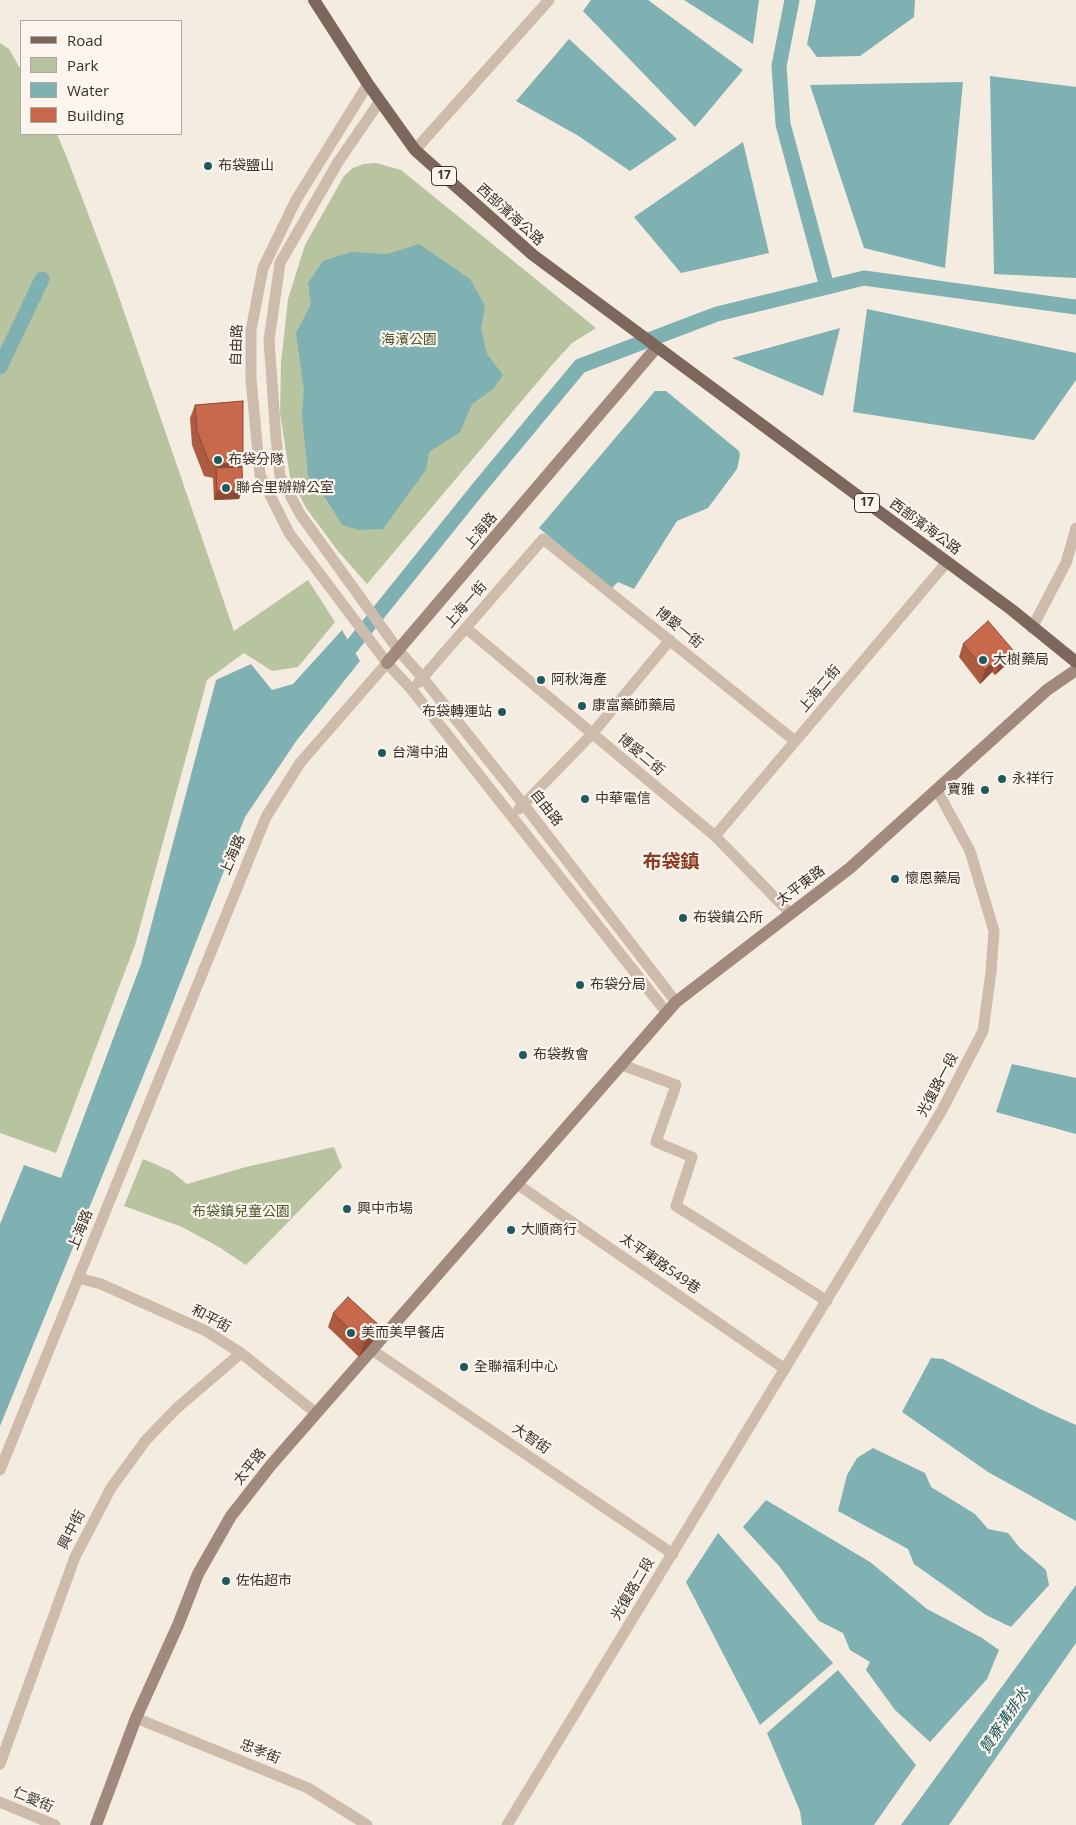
<!DOCTYPE html>
<meta charset="utf-8">
<style>
body{margin:0}
#map{position:relative;width:1076px;height:1825px;overflow:hidden;background:#f4ebe1;font-family:"Open Sans",sans-serif}
canvas{display:block}
.legend{position:absolute;left:20px;top:20px;width:162px;height:115px;box-sizing:border-box;background:#fbf5ee;border:1px solid #aea6a0;margin:0;padding:6px 9px;list-style:none;font-size:15px;color:#3b302b}
.legend li{display:flex;align-items:center;gap:10px;height:25px}
.legend b{width:25px;border:1px solid #aea6a0}
</style>
<div id="map">
<canvas width="1076" height="1825"></canvas>
<ul class="legend">
<li><b style="height:6px;background:#7d675c"></b>Road</li>
<li><b style="height:14px;background:#b8c4a0"></b>Park</li>
<li><b style="height:14px;background:#7fb0b2"></b>Water</li>
<li><b style="height:14px;background:#c8694b"></b>Building</li>
</ul>
</div>
<script>
const ctx = document.querySelector('canvas').getContext('2d');
ctx.lineJoin = 'round';
function fill(path, color) {
  ctx.fillStyle = color;
  ctx.fill(path, 'evenodd');
}
function shape(rows) {
  const path = new Path2D();
  for (const r of rows) {
    path.moveTo(r[0], r[1]);
    for (let i = 2; i < r.length; i += 2) path.lineTo(r[i], r[i + 1]);
  }
  return path;
}
function strokePath(path, color, width, dash) {
  ctx.strokeStyle = color;
  ctx.lineWidth = width;
  ctx.lineCap = dash ? 'butt' : 'round';
  ctx.setLineDash(dash || []);
  ctx.stroke(path);
}
function drawText(font, color, halo, rows, align = 'center') {
  ctx.font = font + ' "Open Sans","Noto Sans TC",sans-serif';
  ctx.lineWidth = 4.5;
  ctx.setLineDash([]);
  ctx.textBaseline = 'middle';
  ctx.strokeStyle = halo;
  ctx.fillStyle = color;
  for (const [text, x, y, turn = 0] of rows) {
    ctx.save();
    ctx.translate(x, y);
    ctx.rotate((+turn || 0) * Math.PI / 180);
    ctx.textAlign = isNaN(turn) ? turn : align;
    if (halo) ctx.strokeText(text, 0, 0);
    ctx.fillText(text, 0, 0);
    ctx.restore();
  }
}
fill(shape([
 [0,43,9,49,21,70,21,134,57,134,67,158,112,277,234,631,308,580,335,622,298,667,272,671,244,653,207,680,135,945,56,1153,0,1133],
 [376,163,401,170,596,328,572,343,552,365,367,584,338,551,306,508,290,477,280,413,281,363,288,299,305,245,344,176,353,168,364,164],
 [334,1147,342,1167,246,1265,219,1247,182,1227,124,1206,143,1159,171,1171,187,1184,246,1167]
]), '#b8c4a0');
fill(shape([
 [591,0,648,0,743,70,695,127,583,11],
 [684,0,759,0,753,44],
 [816,0,915,0,914,17,860,56,817,57,807,44],
 [569,39,677,139,630,171,577,135,516,101],
 [990,76,1076,87,1076,278,994,274],
 [963,82,945,268,864,248,810,85],
 [743,142,769,253,681,273,634,217],
 [419,244,470,279,485,306,481,329,487,354,503,375,493,389,472,404,460,432,429,452,426,470,383,529,359,530,342,525,326,499,308,476,302,414,304,390,296,333,311,304,308,283,323,261,351,252,387,254],
 [867,309,1076,353,1076,380,1034,440,853,412],
 [840,328,823,396,732,358],
 [655,391,666,391,739,451,740,455,737,469,708,508,677,521,634,589,618,582,611,589,539,528],
 [342,630,360,661,297,740,245,817,157,1042,0,1426,0,1224,24,1165,61,1178,141,964,216,680,251,664,272,690,293,684],
 [1012,1064,1076,1078,1076,1134,996,1112],
 [931,1358,943,1359,1040,1409,1076,1425,1076,1521,988,1472,902,1412],
 [873,1448,925,1473,931,1487,975,1514,988,1529,1008,1533,1020,1548,1046,1570,1049,1585,1011,1627,986,1615,914,1564,908,1549,838,1511,847,1475,857,1458],
 [766,1500,870,1562,927,1609,982,1638,999,1650,987,1679,930,1742,895,1710,866,1670,870,1662,850,1650,843,1633,819,1621,779,1566,743,1527],
 [718,1533,833,1663,760,1725,686,1582],
 [1076,1585,1076,1643,949,1825,901,1825],
 [838,1670,916,1765,874,1825,802,1825,800,1811,767,1733]
]), '#7fb0b2');
strokePath(shape([
 [792,0,779,66,783,124,827,287],
 [0,367,42,279],
 [339,662,478,489,580,366,717,314,864,278,1076,307]
]), '#7fb0b2', 15);
strokePath(shape([
 [368,84,296,200,263,268,251,330,251,379,260,475,289,533,387,663,412,690,667,1013],
 [380,101,338,162,280,263,269,340,276,438,280,476,300,514,399,651,423,678,524,805,676,1002],
 [415,150,549,0],
 [466,628,715,836,790,913],
 [1032,628,1066,563,1076,528],
 [418,683,543,539,795,741],
 [519,809,592,734,670,640],
 [715,836,947,562],
 [622,1065,676,1085,656,1142,692,1157,676,1206,827,1301],
 [517,1184,785,1369],
 [78,1278,101,1284,206,1331,241,1353,316,1413],
 [372,1350,673,1554],
 [0,1470,266,817,300,763,387,663],
 [136,1718,308,1788,367,1825],
 [0,1764,75,1557,111,1488,146,1440,177,1408,241,1353],
 [0,1802,55,1825],
 [507,1825,941,1112,983,1031,991,972,994,931,970,851,937,790]
]), '#cdbbac', 11);
strokePath(shape([
 [387,663,656,348],
 [96,1825,136,1718,178,1625,198,1574,231,1516,271,1465,676,1002,850,868,1047,690,1076,670]
]), '#a18a7d', 12);
strokePath(shape([
 [314,0,368,84,415,150,533,255,1012,610,1076,662]
]), '#7d675c', 12);
fill(shape([
 [195,405,242,467,239,499,214,500,213,478,204,476,192,445,190,418],
 [963,644,1008,663,995,675,992,672,980,684,959,657],
 [333,1313,375,1339,359,1357,328,1327]
]), '#ac5a40');
fill(shape([
 [243,463,238,477,216,468,218,464],
 [243,490,239,499,214,500,217,491],
 [1013,650,1008,663,995,675,1000,662],
 [997,658,992,672,980,684,985,670],
 [380,1326,375,1339,359,1357,364,1343]
]), '#8c4a34');
const building = shape([
 [243,401,243,463,218,464,209,462,197,431,195,405,243,401],
 [242,467,243,490,217,491,216,468,242,467],
 [988,621,1013,650,1000,662,997,658,985,670,963,644,988,621],
 [348,1297,380,1326,364,1343,333,1313,348,1297]
]);
fill(building, '#c8694b');
strokePath(building, '#8c4a34', 1);
for (const [x, y, r, color] of [
 [208,166,5,"#1f5a5e"],
 [218,460,5,"#1f5a5e"],
 [226,488,5,"#1f5a5e"],
 [983,660,5,"#1f5a5e"],
 [541,680,5,"#1f5a5e"],
 [582,706,5,"#1f5a5e"],
 [502,712,5,"#1f5a5e"],
 [382,753,5,"#1f5a5e"],
 [1002,779,5,"#1f5a5e"],
 [985,790,5,"#1f5a5e"],
 [585,799,5,"#1f5a5e"],
 [895,879,5,"#1f5a5e"],
 [683,918,5,"#1f5a5e"],
 [580,985,5,"#1f5a5e"],
 [523,1055,5,"#1f5a5e"],
 [347,1209,5,"#1f5a5e"],
 [511,1230,5,"#1f5a5e"],
 [351,1333,5,"#1f5a5e"],
 [464,1367,5,"#1f5a5e"],
 [226,1581,5,"#1f5a5e"]
]) {
  const dot = new Path2D();
  dot.arc(x, y, r, 0, 2 * Math.PI);
  ctx.fillStyle = color;
  ctx.fill(dot);
  strokePath(dot, '#fbf5ee', 2);
}
for (const [x, y, w] of [
 [444,176,25],
 [867,503,25]
]) {
  const box = new Path2D();
  box.roundRect(x - w / 2, y - 9.5, w, 19, 4);
  ctx.fillStyle = '#fbf5ee';
  ctx.fill(box);
  strokePath(box, '#3b302b', 1);
}
drawText('bold 12px', '#3b302b', null, [
 ["17",444,176],
 ["17",867,503]
]);
drawText('14px', '#3b302b', '#fbf5ee', [
 ["布袋鹽山",218,166],
 ["布袋分隊",228,460],
 ["聯合里辦辦公室",236,488],
 ["大樹藥局",993,660],
 ["阿秋海產",551,680],
 ["康富藥師藥局",592,706],
 ["布袋轉運站",492,712,"right"],
 ["台灣中油",392,753],
 ["永祥行",1012,779],
 ["寶雅",975,790,"right"],
 ["中華電信",595,799],
 ["懷恩藥局",905,879],
 ["布袋鎮公所",693,918],
 ["布袋分局",590,985],
 ["布袋教會",533,1055],
 ["興中市場",357,1209],
 ["大順商行",521,1230],
 ["美而美早餐店",361,1333],
 ["全聯福利中心",474,1367],
 ["佐佑超市",236,1581]
], 'left');
drawText('14px', '#3b302b', '#fbf5ee', [
 ["西部濱海公路",510,215,42],
 ["自由路",237,345,-88],
 ["西部濱海公路",925,527,36],
 ["上海路",481,531,-50],
 ["上海一街",466,605,-49],
 ["博愛一街",679,628,39],
 ["上海二街",820,689,-50],
 ["博愛二街",641,755,40],
 ["自由路",546,808,52],
 ["上海路",233,855,-67],
 ["太平東路",801,886,-37],
 ["光復路一段",938,1085,-62],
 ["上海路",81,1230,-68],
 ["太平東路549巷",660,1264,35],
 ["和平街",211,1319,28],
 ["大智街",531,1439,34],
 ["太平路",250,1467,-51],
 ["興中街",72,1530,-63],
 ["光復路二段",633,1589,-59],
 ["忠孝街",260,1752,22],
 ["仁愛街",33,1800,23]
]);
drawText('14px', '#4a5a2e', '#fbf5ee', [
 ["海濱公園",409,340],
 ["布袋鎮兒童公園",241,1212]
]);
drawText('italic 15px', '#1f5a5e', '#fbf5ee', [
 ["贊寮溝排水",1005,1721,-56]
]);
drawText('bold 19px', '#8c3b22', '#fbf5ee', [
 ["布袋鎮",671,863]
]);
</script>
